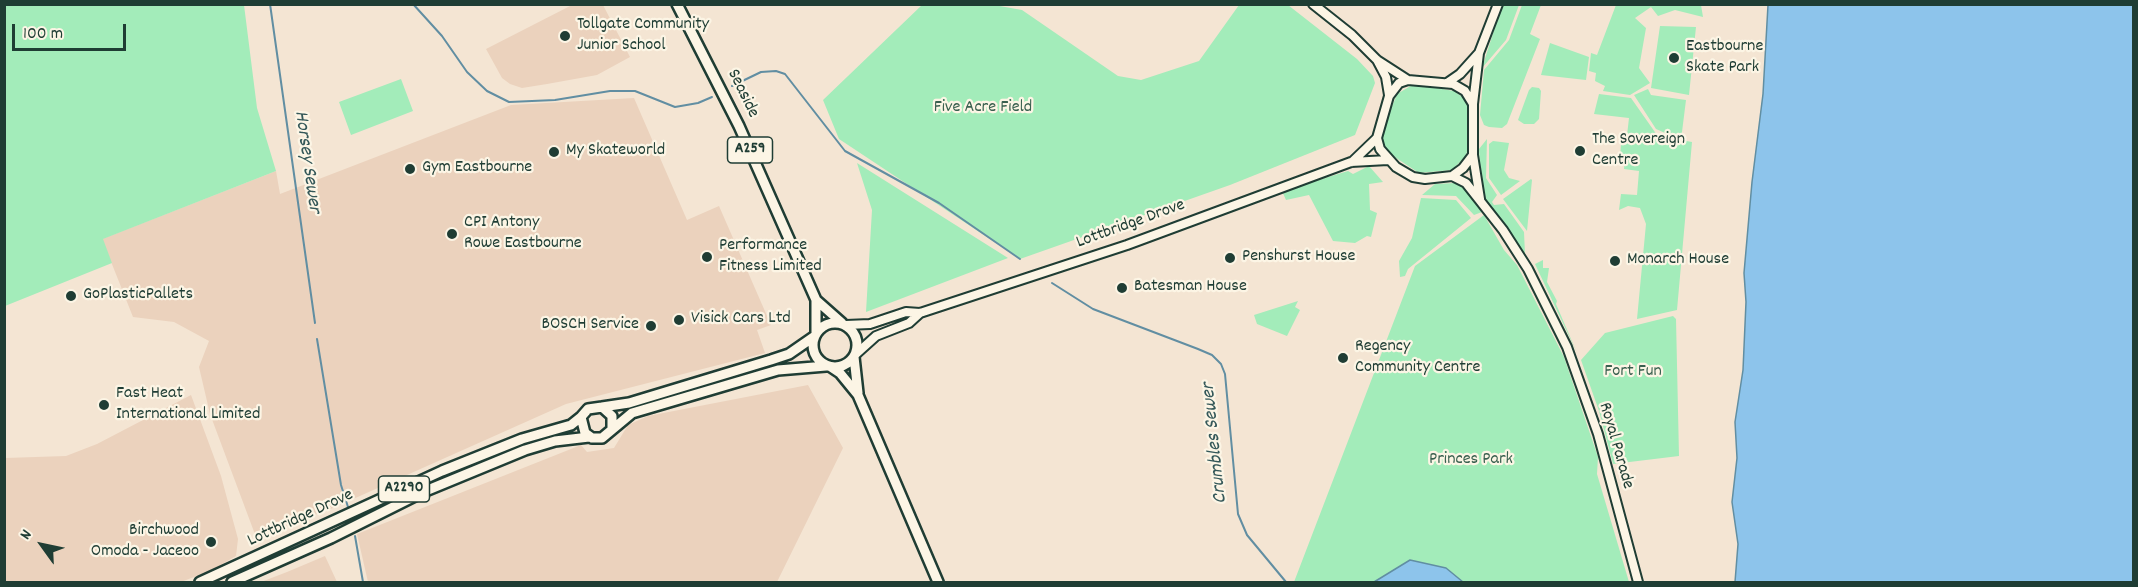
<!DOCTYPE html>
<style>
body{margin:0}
#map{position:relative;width:2138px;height:587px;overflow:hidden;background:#f4e5d3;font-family:Dekko,sans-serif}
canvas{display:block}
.frame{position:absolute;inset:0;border:6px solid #1f3d34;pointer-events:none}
.north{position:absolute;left:12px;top:515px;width:60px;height:60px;-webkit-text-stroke:4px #fcf5e5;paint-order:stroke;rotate:303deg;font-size:16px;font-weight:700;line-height:24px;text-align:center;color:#1f3d34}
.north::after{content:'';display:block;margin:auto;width:21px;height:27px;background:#1f3d34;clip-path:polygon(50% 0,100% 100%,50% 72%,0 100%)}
.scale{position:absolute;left:12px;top:24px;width:114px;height:27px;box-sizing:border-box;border:3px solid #1f3d34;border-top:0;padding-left:8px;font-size:18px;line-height:21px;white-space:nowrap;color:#1f3d34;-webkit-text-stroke:4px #fcf5e5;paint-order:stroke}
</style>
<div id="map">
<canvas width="2138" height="587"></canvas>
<div class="frame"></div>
<div class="north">N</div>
<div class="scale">100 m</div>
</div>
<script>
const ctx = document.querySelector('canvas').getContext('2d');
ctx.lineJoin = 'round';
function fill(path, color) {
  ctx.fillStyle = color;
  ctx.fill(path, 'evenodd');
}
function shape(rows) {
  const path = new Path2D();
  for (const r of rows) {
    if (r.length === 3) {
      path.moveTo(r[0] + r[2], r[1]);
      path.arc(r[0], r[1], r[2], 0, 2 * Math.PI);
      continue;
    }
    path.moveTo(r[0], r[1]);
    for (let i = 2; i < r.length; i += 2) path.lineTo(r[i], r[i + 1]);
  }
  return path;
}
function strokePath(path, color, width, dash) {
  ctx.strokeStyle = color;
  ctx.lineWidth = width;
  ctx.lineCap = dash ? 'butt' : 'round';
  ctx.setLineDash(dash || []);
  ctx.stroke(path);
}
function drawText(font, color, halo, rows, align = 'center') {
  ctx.font = font + ' Dekko,sans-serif';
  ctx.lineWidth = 4.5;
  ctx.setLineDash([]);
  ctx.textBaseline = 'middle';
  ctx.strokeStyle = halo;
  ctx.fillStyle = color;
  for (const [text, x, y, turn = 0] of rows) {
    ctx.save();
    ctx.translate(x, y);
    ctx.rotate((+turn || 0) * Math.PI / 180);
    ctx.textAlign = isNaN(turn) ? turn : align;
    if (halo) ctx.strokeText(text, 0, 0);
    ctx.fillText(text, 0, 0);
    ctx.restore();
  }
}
fill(shape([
 [572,5,603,5,630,57,597,75,547,84,522,88,510,84,502,78,486,49],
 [634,98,687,220,719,206,771,325,757,330,765,353,566,404,333,508,256,537,210,414,199,367,209,341,174,322,133,317,102,239,276,171,280,194,511,105],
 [808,385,843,448,777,582,368,582,357,534,581,445,587,452,614,448,628,425,648,416],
 [191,395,221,476,238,539,236,556,212,570,181,582,5,582,5,458,66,456,97,444],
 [325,556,337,582,261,582,287,572]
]), '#ebd2bd');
fill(shape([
 [5,4,244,5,257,108,276,171,103,239,112,263,5,306],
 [922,5,994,5,1022,10,1118,76,1141,80,1199,61,1239,5,1288,5,1357,59,1373,76,1375,83,1355,135,1230,185,1020,259,839,139,823,100],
 [1502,5,1519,5,1506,40,1482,68],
 [1522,5,1541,5,1530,34,1540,39,1507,124,1502,128,1489,127,1484,125,1480,115,1484,70,1509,40],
 [1616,5,1701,5,1703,17,1675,10,1658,16,1651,7,1635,18,1646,28,1639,68,1650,83,1630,95,1603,91,1605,86,1595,81,1596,73,1589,71,1591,53,1597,55],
 [1660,26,1696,27,1689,95,1651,88],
 [1550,43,1589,57,1586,80,1541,75],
 [401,79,413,111,351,135,339,102],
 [1414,84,1454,91,1464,98,1468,107,1469,143,1466,156,1452,170,1419,173,1387,152,1382,141,1389,114,1397,94],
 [1532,87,1539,88,1541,91,1539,119,1534,124,1524,124,1518,120,1529,90],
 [1648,89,1651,95,1686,100,1681,140,1692,142,1677,310,1637,319,1646,224,1640,208,1628,206,1619,210,1621,194,1637,195,1639,171,1624,169,1625,159,1620,158,1621,144,1626,144,1629,118,1594,114,1599,94,1631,98,1657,135,1679,139,1656,129,1634,95],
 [1487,139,1486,178,1497,195,1492,202,1494,205,1504,204,1524,232,1525,254,1485,198,1481,189,1479,149],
 [1493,141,1509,143,1504,170,1509,178,1520,181,1501,195,1489,178,1489,144],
 [857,163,1008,258,866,312,872,210],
 [1369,166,1383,182,1369,184,1370,210,1377,213,1371,237,1367,236,1355,243,1333,241,1309,195,1286,200,1282,191,1348,171,1353,174],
 [1531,179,1532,180,1527,231,1503,199],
 [1454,183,1463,186,1482,212,1474,215,1456,196,1422,195,1435,184],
 [1421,198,1456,200,1471,218,1408,269,1405,276,1400,277,1399,261,1412,238],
 [1484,215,1504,250,1517,265,1564,357,1598,457,1597,474,1629,582,1294,582,1415,266],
 [1543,260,1543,268,1549,268,1547,282,1557,301,1556,304,1577,353,1535,264],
 [1298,301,1295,307,1300,310,1287,336,1257,324,1254,315],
 [1673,316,1676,319,1679,456,1613,464,1599,411,1581,360,1605,333]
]), '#a3ecba');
const water = shape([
 [1768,5,2133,5,2133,582,1735,582,1738,544,1732,502,1737,458,1735,422,1743,370,1746,302,1744,273,1752,182,1763,94,1768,5],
 [1410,560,1446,568,1463,582,1374,582,1410,560]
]);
fill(water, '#8dc4eb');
strokePath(water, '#618ea2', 1.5);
strokePath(shape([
 [270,4,315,323],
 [413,4,442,36,467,72,487,91,509,102,555,100,610,91,635,91,675,107,698,103,712,97],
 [732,86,761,72,776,71,785,74,845,151,939,203,1020,259],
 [1052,283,1093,309,1198,349,1212,355,1221,364,1225,374,1238,514,1247,535,1286,582],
 [317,339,341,485,348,507],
 [355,536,363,582]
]), '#618ea2', 2);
const minor = shape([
 [1313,4,1352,35,1377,60,1408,80],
 [1377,60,1386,77,1389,95],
 [1408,80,1453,84,1465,91,1473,104,1473,155,1463,168,1452,176,1425,179,1413,177,1396,167,1380,149,1377,138,1389,96,1399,83,1408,80],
 [1447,83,1460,74,1478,54],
 [1473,104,1479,53,1498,4],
 [1473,155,1480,199],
 [1352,162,1377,138],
 [1452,176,1466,183,1503,230,1528,269,1567,347,1598,434,1638,582],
 [846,325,870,324,906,312,920,313,1127,245,1351,162,1388,160],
 [856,354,876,336,909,323,920,313]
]);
const major = shape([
 [677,4,739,126,816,300,842,323],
 [835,345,22],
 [816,333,816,300],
 [854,357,858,393],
 [831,367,840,373,858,395,938,582],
 [602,407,629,403,771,360,789,354,815,336],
 [612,429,612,416,602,407,588,409,581,417,585,433,592,438,602,438,632,413,778,370,826,366],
 [200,582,442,471,522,439,571,425,581,417],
 [232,582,331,538,423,492,525,450,555,441,589,437]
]);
strokePath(minor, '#1f3d34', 12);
strokePath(major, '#1f3d34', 14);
strokePath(minor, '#fcf5e5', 8);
strokePath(major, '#fcf5e5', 9);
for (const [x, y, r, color] of [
 [565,36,6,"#1f3d34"],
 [1674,58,6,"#1f3d34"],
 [1580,151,6,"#1f3d34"],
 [554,152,6,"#1f3d34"],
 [410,169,6,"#1f3d34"],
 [452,234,6,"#1f3d34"],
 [707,257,6,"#1f3d34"],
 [1230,258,6,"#1f3d34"],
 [1615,261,6,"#1f3d34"],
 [1122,288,6,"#1f3d34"],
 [71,296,6,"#1f3d34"],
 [679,320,6,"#1f3d34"],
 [651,326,6,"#1f3d34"],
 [1343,358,6,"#1f3d34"],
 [104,405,6,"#1f3d34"],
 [211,542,6,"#1f3d34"]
]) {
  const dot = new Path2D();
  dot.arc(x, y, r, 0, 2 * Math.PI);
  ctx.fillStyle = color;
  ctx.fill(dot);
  strokePath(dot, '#fcf5e5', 2);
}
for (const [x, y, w] of [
 [750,150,45],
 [404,489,51]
]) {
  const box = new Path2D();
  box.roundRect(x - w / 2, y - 13, w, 26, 4.5);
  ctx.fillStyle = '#fcf5e5';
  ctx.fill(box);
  strokePath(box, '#1f3d34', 1.5);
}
drawText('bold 16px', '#1f3d34', null, [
 ["A259",750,150],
 ["A2290",404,489]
]);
drawText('18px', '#1f3d34', '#fcf5e5', [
 ["Tollgate Community",577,26],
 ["Junior School",577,47],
 ["Eastbourne",1686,48],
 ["Skate Park",1686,69],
 ["The Sovereign",1592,141],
 ["Centre",1592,162],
 ["My Skateworld",566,152],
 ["Gym Eastbourne",422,169],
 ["CPI Antony",464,224],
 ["Rowe Eastbourne",464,245],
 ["Performance",719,247],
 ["Fitness Limited",719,268],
 ["Penshurst House",1242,258],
 ["Monarch House",1627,261],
 ["Batesman House",1134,288],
 ["GoPlasticPallets",83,296],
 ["Visick Cars Ltd",691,320],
 ["BOSCH Service",639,326,"right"],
 ["Regency",1355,348],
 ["Community Centre",1355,369],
 ["Fast Heat",116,395],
 ["International Limited",116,416],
 ["Birchwood",199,532,"right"],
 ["Omoda - Jaceoo",199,553,"right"]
], 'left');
drawText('18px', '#1f3d34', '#fcf5e5', [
 ["Seaside",742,94,64],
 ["Lottbridge Drove",1131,225,-20],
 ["Royal Parade",1615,446,74],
 ["Lottbridge Drove",301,519,-25]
]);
drawText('18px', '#39604f', '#fcf5e5', [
 ["Five Acre Field",983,109],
 ["Fort Fun",1633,373],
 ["Princes Park",1471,461]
]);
drawText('italic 20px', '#355859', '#fcf5e5', [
 ["Horsey Sewer",306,162,82],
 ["Crumbles Sewer",1216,443,-96]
]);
</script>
